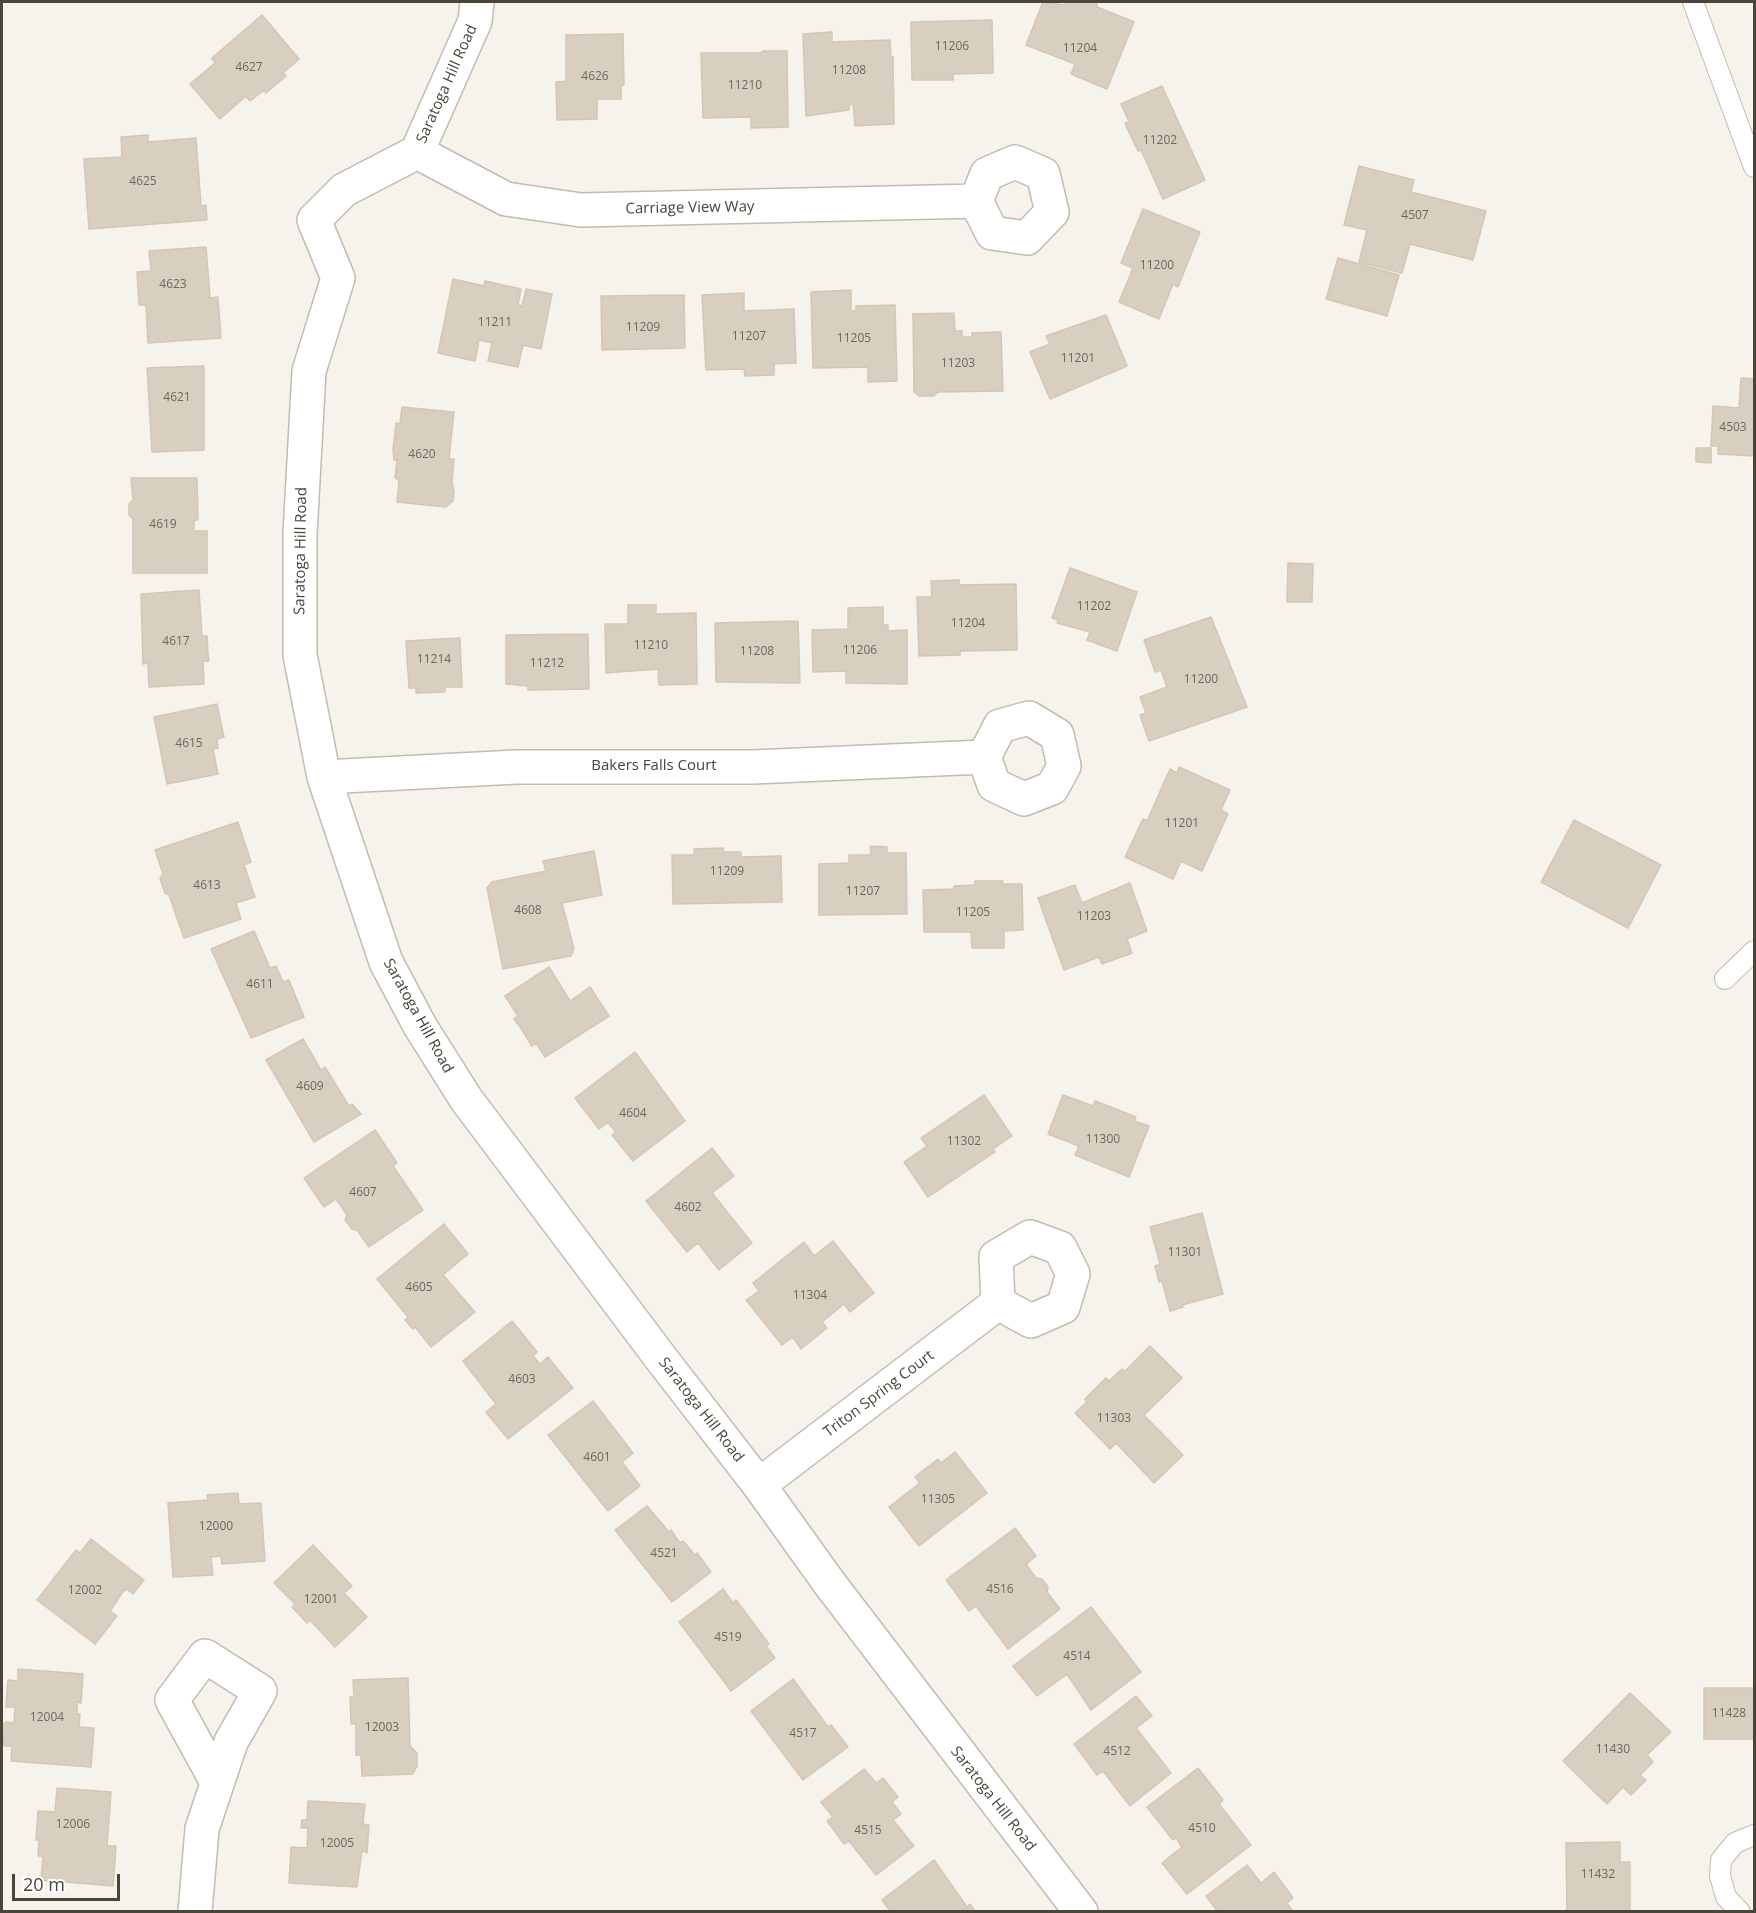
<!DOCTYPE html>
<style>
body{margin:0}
#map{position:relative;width:1756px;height:1913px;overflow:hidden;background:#f6f3ec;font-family:"Open Sans",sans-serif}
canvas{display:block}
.frame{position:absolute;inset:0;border:3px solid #4b4439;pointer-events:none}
.scale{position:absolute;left:12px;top:1874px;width:108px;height:27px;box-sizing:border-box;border:3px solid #4b4439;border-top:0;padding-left:8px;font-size:18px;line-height:21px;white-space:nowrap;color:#4b4439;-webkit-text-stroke:4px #fff;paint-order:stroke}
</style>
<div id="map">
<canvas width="1756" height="1913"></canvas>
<div class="frame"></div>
<div class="scale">20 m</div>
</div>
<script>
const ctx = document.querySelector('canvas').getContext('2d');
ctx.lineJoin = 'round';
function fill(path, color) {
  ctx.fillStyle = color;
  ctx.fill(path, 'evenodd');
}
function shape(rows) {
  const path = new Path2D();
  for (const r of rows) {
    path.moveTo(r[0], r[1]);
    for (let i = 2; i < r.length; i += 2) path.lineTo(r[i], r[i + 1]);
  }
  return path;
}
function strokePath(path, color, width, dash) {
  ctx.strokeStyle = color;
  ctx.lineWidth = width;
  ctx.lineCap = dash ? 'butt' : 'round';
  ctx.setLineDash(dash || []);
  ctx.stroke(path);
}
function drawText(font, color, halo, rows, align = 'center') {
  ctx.font = font + ' "Open Sans",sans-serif';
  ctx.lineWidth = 4.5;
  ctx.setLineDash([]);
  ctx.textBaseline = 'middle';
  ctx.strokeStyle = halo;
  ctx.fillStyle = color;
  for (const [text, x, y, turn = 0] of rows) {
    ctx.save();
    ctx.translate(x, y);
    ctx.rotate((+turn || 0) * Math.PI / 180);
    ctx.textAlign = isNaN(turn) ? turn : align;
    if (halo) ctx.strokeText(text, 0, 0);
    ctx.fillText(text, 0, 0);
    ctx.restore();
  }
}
const building = shape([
 [1043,2,1064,5,1065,2,1097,2,1097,7,1134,22,1107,89,1071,74,1075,64,1026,45,1043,2],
 [262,15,299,59,283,73,286,76,266,93,264,90,250,101,246,96,220,119,190,84,215,63,212,58,262,15],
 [992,20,993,73,953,74,953,80,912,80,911,22,992,20],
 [832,32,832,42,890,40,891,57,893,57,894,124,855,126,853,104,849,104,849,110,806,116,803,34,832,32],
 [623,34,624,85,621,85,621,99,597,99,597,119,557,120,556,82,566,81,566,35,623,34],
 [763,51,787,51,788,127,751,128,751,117,703,118,701,53,761,53,763,51],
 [1162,86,1205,180,1163,199,1141,150,1138,151,1127,128,1125,123,1129,122,1121,104,1162,86],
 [148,135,148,142,196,138,201,206,206,205,207,220,89,229,84,159,122,157,121,137,148,135],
 [1359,166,1414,180,1411,192,1486,211,1473,260,1410,244,1402,273,1359,262,1367,230,1344,225,1359,166],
 [1143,209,1200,232,1178,287,1173,284,1159,319,1119,302,1133,268,1121,263,1143,209],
 [206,247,210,298,218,297,221,338,148,343,146,305,139,305,137,272,151,271,149,251,206,247],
 [1338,258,1399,275,1387,316,1326,299,1338,258],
 [453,279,484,286,485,281,521,289,518,305,522,306,526,289,552,294,541,349,523,345,518,367,488,361,492,343,479,340,475,361,438,353,453,279],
 [851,290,851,311,856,311,856,306,895,305,897,381,868,382,868,367,813,368,811,292,851,290],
 [744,293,744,311,794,309,796,363,774,364,774,375,745,376,744,369,706,370,702,295,744,293],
 [684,295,685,348,602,350,601,296,684,295],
 [954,313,955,331,962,331,962,337,972,337,972,333,1001,332,1003,391,938,392,934,396,919,396,914,392,913,314,954,313],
 [1106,315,1127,366,1050,399,1030,352,1050,344,1046,336,1106,315],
 [204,366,204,450,152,452,147,368,204,366],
 [1741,378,1754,379,1754,456,1718,454,1718,446,1711,446,1713,406,1739,408,1741,378],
 [402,407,454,412,449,459,454,459,452,483,454,492,453,501,446,507,397,502,399,480,395,478,397,460,394,460,393,450,396,423,400,424,402,407],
 [1696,448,1711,448,1711,463,1696,462,1696,448],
 [131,478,197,478,198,520,194,520,194,531,207,531,207,573,133,573,133,519,129,515,129,504,133,500,131,478],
 [1288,563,1313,564,1312,602,1287,602,1288,563],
 [1070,568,1137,592,1117,651,1087,640,1090,632,1057,623,1058,620,1052,618,1070,568],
 [959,580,959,585,1016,584,1017,650,960,651,960,655,919,656,917,597,932,597,931,581,959,580],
 [199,590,202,636,207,636,208,654,209,661,203,661,204,684,149,687,148,663,143,664,141,594,199,590],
 [628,605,656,605,656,614,696,613,697,684,659,685,658,669,606,673,605,624,628,624,628,605],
 [883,607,883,625,888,625,888,631,907,630,907,684,846,683,846,671,813,672,812,630,848,629,848,608,883,607],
 [1211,617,1247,707,1149,741,1140,715,1146,713,1140,697,1167,687,1161,670,1155,672,1144,640,1211,617],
 [798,621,800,683,716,682,715,623,798,621],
 [588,634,589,689,528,690,528,686,506,684,506,635,588,634],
 [460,638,462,687,445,687,445,692,416,693,416,688,409,688,406,641,460,638],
 [217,704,224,737,217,739,218,748,213,749,218,774,167,784,154,717,217,704],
 [1179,767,1230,790,1221,810,1228,814,1202,871,1181,861,1173,879,1125,857,1143,819,1147,821,1170,769,1177,773,1179,767],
 [1574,820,1661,865,1628,928,1541,882,1574,820],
 [238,822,251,862,244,865,255,897,236,903,241,919,184,938,169,895,165,893,160,878,163,874,155,850,238,822],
 [870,846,887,847,887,853,906,853,907,914,819,915,819,864,849,863,849,855,871,855,870,846],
 [723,848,724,852,741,852,741,857,781,856,782,902,673,904,672,855,694,855,694,849,723,848],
 [594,851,602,895,562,903,574,949,571,956,503,969,487,888,492,882,546,871,543,861,594,851],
 [975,881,1003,881,1002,884,1022,884,1023,930,1004,931,1004,948,972,948,971,932,924,932,923,890,954,889,954,886,975,885,975,881],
 [1130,883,1147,931,1127,939,1132,953,1102,964,1099,957,1064,970,1038,898,1075,885,1082,903,1130,883],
 [254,931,270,968,276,966,283,982,289,980,304,1017,251,1038,211,949,254,931],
 [549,967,570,1001,590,987,609,1016,545,1057,536,1043,532,1046,520,1027,514,1019,518,1016,505,996,549,967],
 [303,1039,321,1070,325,1067,349,1106,352,1104,361,1114,314,1142,266,1060,303,1039],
 [635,1052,685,1121,633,1161,612,1135,616,1133,608,1122,599,1129,575,1098,635,1052],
 [984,1095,1012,1136,993,1149,995,1152,928,1197,904,1162,927,1146,921,1138,984,1095],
 [1063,1095,1093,1106,1095,1101,1136,1117,1134,1121,1149,1126,1129,1177,1075,1155,1079,1146,1048,1134,1063,1095],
 [375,1130,397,1163,393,1166,423,1210,369,1247,357,1230,352,1229,345,1220,347,1215,336,1199,324,1207,304,1178,375,1130],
 [712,1148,734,1176,712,1193,752,1243,719,1270,698,1243,687,1252,646,1201,712,1148],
 [1202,1213,1223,1294,1182,1305,1183,1307,1170,1311,1162,1281,1159,1282,1155,1266,1160,1264,1150,1227,1202,1213],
 [444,1224,468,1254,443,1275,475,1312,431,1347,415,1327,413,1329,405,1320,408,1317,377,1279,444,1224],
 [833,1241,874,1293,850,1312,844,1304,822,1322,827,1328,801,1349,793,1337,782,1345,746,1300,759,1291,753,1283,804,1242,814,1256,833,1241],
 [512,1321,537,1352,533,1356,540,1364,548,1357,573,1388,508,1439,486,1412,496,1404,463,1361,512,1321],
 [1150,1346,1182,1378,1144,1415,1183,1455,1154,1483,1116,1443,1110,1449,1075,1413,1087,1402,1085,1399,1106,1378,1109,1381,1122,1369,1125,1371,1150,1346],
 [593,1401,633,1453,622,1462,640,1486,608,1511,548,1435,593,1401],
 [955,1452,987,1493,919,1546,889,1507,920,1483,915,1477,921,1472,938,1459,941,1463,955,1452],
 [238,1493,239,1504,261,1503,265,1561,222,1564,221,1556,211,1557,213,1575,173,1577,168,1503,208,1500,207,1495,238,1493],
 [647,1506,669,1532,671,1530,680,1543,683,1541,695,1555,697,1553,711,1572,672,1602,615,1530,647,1506],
 [1015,1528,1036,1556,1026,1564,1036,1578,1042,1579,1048,1587,1047,1592,1060,1609,1008,1649,976,1606,969,1611,946,1580,1015,1528],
 [91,1539,144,1580,133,1594,126,1589,122,1593,110,1611,117,1616,95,1644,37,1600,76,1550,80,1553,91,1539],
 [313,1545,352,1586,344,1593,367,1617,335,1647,310,1620,307,1623,292,1607,295,1604,274,1583,313,1545],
 [723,1589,733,1603,736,1600,769,1644,766,1646,775,1658,731,1691,679,1622,723,1589],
 [1091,1607,1141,1672,1091,1710,1067,1674,1037,1696,1013,1666,1091,1607],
 [18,1669,83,1674,81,1703,77,1702,77,1714,80,1714,79,1727,94,1728,91,1767,11,1761,12,1746,4,1746,2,1726,6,1722,14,1723,15,1707,6,1707,8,1680,18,1681,18,1669],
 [408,1678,410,1746,417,1753,417,1766,413,1774,362,1776,361,1755,356,1755,356,1724,351,1724,350,1697,354,1697,353,1680,408,1678],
 [793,1679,828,1727,831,1725,848,1747,803,1780,751,1711,793,1679],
 [1704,1688,1754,1688,1754,1739,1704,1739,1704,1688],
 [1630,1693,1671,1732,1647,1755,1653,1762,1640,1775,1646,1780,1631,1795,1623,1787,1607,1804,1563,1761,1630,1693],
 [1136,1696,1152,1716,1136,1728,1171,1773,1130,1806,1103,1771,1097,1775,1074,1744,1136,1696],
 [1198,1768,1223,1800,1219,1804,1251,1845,1187,1894,1162,1863,1182,1847,1176,1838,1173,1840,1147,1807,1198,1768],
 [864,1769,876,1783,883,1778,898,1797,892,1802,901,1814,893,1820,914,1846,876,1875,849,1841,844,1844,827,1821,833,1817,821,1802,864,1769],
 [57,1788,111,1792,107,1846,116,1846,113,1886,41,1880,43,1856,38,1856,39,1840,36,1840,38,1811,55,1812,57,1788],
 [308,1801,365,1804,363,1824,369,1825,367,1853,362,1850,357,1887,289,1883,291,1847,307,1848,308,1828,301,1828,302,1820,307,1820,308,1801],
 [1620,1842,1620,1862,1630,1862,1630,1912,1567,1912,1566,1843,1620,1842],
 [934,1860,967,1907,970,1904,975,1912,891,1912,882,1900,934,1860],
 [1247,1865,1261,1883,1274,1872,1293,1898,1287,1903,1293,1912,1218,1912,1206,1896,1247,1865]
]);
fill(building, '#d8cfc1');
strokePath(building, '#d3c7b4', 1.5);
const lane = shape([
 [1693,2,1754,167],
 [1725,979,1754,951],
 [1740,1912,1726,1897,1720,1876,1721,1860,1735,1843,1754,1835]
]);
const street = shape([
 [477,2,475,21,417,152,344,190,314,220,338,278,309,371,300,534,300,655,324,777,386,962,420,1026,466,1099,660,1357,759,1485,830,1584,1081,1912],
 [417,152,506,199,581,210,976,201,992,233,1027,238,1052,212,1043,174,1015,162,987,174,976,201],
 [324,777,516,767,753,767,984,757,994,785,1024,799,1052,788,1064,766,1057,735,1029,718,1000,726,984,757],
 [759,1485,998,1303,1031,1321,1063,1307,1073,1274,1060,1248,1030,1237,996,1257,998,1303],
 [195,1912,202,1829,231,1742,260,1691,205,1656,172,1700,217,1782]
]);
strokePath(lane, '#c2bbae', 22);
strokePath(street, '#c2bbae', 36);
strokePath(lane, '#fff', 20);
strokePath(street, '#fff', 33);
drawText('12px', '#6e675b', null, [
 ["11206",952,47],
 ["11204",1080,49],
 ["4627",249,68],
 ["11208",849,71],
 ["4626",595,77],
 ["11210",745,86],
 ["11202",1160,141],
 ["4625",143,182],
 ["4507",1415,216],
 ["11200",1157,266],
 ["4623",173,285],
 ["11211",495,323],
 ["11209",643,328],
 ["11207",749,337],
 ["11205",854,339],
 ["11201",1078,359],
 ["11203",958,364],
 ["4621",177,398],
 ["4503",1733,428],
 ["4620",422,455],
 ["4619",163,525],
 ["11202",1094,607],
 ["11204",968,624],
 ["4617",176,642],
 ["11210",651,646],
 ["11206",860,651],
 ["11208",757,652],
 ["11214",434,660],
 ["11212",547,664],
 ["11200",1201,680],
 ["4615",189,744],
 ["11201",1182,824],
 ["11209",727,872],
 ["4613",207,886],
 ["11207",863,892],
 ["4608",528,911],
 ["11205",973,913],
 ["11203",1094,917],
 ["4611",260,985],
 ["4609",310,1087],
 ["4604",633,1114],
 ["11300",1103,1140],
 ["11302",964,1142],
 ["4607",363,1193],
 ["4602",688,1208],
 ["11301",1185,1253],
 ["4605",419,1288],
 ["11304",810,1296],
 ["4603",522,1380],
 ["11303",1114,1419],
 ["4601",597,1458],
 ["11305",938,1500],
 ["12000",216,1527],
 ["4521",664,1554],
 ["4516",1000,1590],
 ["12002",85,1591],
 ["12001",321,1600],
 ["4519",728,1638],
 ["4514",1077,1657],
 ["11428",1729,1714],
 ["12004",47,1718],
 ["12003",382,1728],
 ["4517",803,1734],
 ["11430",1613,1750],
 ["4512",1117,1752],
 ["12006",73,1825],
 ["4510",1202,1829],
 ["4515",868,1831],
 ["12005",337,1844],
 ["11432",1598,1875]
]);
drawText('15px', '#4b4439', '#fff', [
 ["Saratoga Hill Road",447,84,-66],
 ["Carriage View Way",690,208,-1],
 ["Saratoga Hill Road",301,551,-89],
 ["Bakers Falls Court",654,766],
 ["Saratoga Hill Road",418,1016,61],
 ["Triton Spring Court",879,1394,-37],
 ["Saratoga Hill Road",701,1410,52],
 ["Saratoga Hill Road",993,1799,52]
]);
</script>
